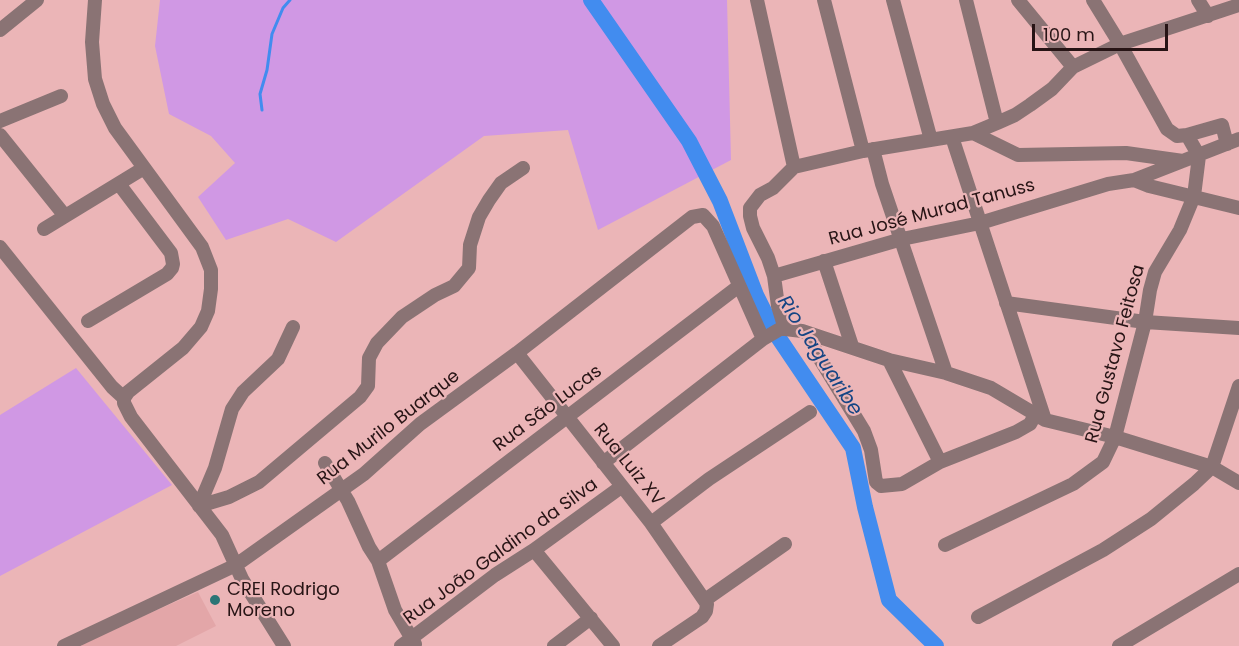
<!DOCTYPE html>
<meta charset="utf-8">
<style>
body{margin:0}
#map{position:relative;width:1239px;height:646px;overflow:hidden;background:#ebb5b7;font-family:Poppins,sans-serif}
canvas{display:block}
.scale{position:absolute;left:1032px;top:24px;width:136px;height:27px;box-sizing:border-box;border:3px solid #271415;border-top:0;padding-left:8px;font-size:18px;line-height:21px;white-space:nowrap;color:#271415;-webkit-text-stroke:4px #ebb5b7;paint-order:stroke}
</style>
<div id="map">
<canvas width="1239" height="646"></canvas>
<div class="scale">100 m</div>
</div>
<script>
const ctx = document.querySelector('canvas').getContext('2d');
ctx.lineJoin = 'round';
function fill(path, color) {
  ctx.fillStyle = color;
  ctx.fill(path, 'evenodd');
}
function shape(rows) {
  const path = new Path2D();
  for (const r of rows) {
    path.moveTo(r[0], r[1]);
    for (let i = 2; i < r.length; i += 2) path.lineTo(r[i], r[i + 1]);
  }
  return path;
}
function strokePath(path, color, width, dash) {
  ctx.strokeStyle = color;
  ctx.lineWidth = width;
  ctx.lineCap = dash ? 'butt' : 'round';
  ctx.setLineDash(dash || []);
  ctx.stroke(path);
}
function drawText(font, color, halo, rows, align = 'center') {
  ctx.font = font + ' Poppins,sans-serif';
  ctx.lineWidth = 4.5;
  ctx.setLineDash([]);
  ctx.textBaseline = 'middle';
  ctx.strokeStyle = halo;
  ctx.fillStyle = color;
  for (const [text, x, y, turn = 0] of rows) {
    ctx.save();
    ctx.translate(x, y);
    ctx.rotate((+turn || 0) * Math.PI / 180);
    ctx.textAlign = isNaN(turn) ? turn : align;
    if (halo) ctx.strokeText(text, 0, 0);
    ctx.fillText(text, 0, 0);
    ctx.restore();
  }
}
fill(shape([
 [198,592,216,626,176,646,82,646,82,643]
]), '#e3a6a8');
fill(shape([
 [160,0,727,0,731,160,598,230,568,130,484,136,336,242,288,219,226,240,198,197,235,163,211,136,169,114,155,46],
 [76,368,172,485,0,576,0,415]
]), '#d098e4');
strokePath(shape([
 [262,110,260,94,267,70,272,34,283,8,290,0]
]), '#428cef', 3);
strokePath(shape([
 [591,0,689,141,720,201,756,295,774,331,853,448,865,507,889,600,936,646]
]), '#428cef', 16);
strokePath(shape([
 [95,0,92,42,95,79,103,104,115,128,202,247,211,270,211,289,208,311,201,327,183,348,128,392,124,398],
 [757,0,794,167],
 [824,0,863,151],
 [893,0,931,140],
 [966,0,997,123],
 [1018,0,1073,67,1120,44,1239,5],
 [1198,0,1208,16],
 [0,30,37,0],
 [0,121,61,96],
 [973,133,1018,155,1126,153,1183,161],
 [0,135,65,216],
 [1187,135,1222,125,1227,144],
 [952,137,1045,420],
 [873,149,882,184,946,373],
 [1134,180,1149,186,1239,208],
 [44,229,144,168],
 [0,247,112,387,124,398,124,403,131,417,222,535,242,579,284,646],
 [824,261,852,346],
 [774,276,902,239,980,223,1108,184,1134,180,1239,139],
 [1006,303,1145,322,1239,328],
 [88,321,167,274,172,268,173,264,171,253,119,184],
 [785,329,778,306,774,276,768,258,753,228,750,216,750,208,760,195,773,188,794,167,863,151,973,133,997,123,1015,115,1030,105,1052,89,1073,67],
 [808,333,817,354,864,431,871,450,876,482,881,486,902,484,940,462,1016,432,1030,424,1035,415],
 [517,353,651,523,707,604,706,611,702,617,659,646],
 [889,360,940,462],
 [325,463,348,501,369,547,378,561,395,610,415,644],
 [603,463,763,339,780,329,785,329,802,331,889,360,946,373,991,388,1045,420,1115,437,1212,467,1239,483],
 [199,506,229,497,259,482,360,397,368,386,369,358,377,343,402,317,435,295,454,286,469,268,470,245,479,217,489,200,501,183,523,168],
 [199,506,215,468,232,409,243,392,278,359,293,327],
 [651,523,709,479,810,412],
 [945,545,1073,484,1103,462,1115,437,1145,322,1150,290,1155,272,1180,230,1194,196,1199,156,1187,135,1177,136,1167,129,1120,44,1093,0],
 [534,550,613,646],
 [378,561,739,286],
 [705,600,785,544],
 [978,617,1103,550,1151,519,1194,484,1212,467,1239,386],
 [64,646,236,565,364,474,420,424,517,353,692,217,703,215,713,226,763,339],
 [401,646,495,575,534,550,621,487],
 [554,646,591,618],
 [1119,646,1239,574]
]), '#8a7374', 14);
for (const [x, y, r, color] of [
 [215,600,6,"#2b7576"]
]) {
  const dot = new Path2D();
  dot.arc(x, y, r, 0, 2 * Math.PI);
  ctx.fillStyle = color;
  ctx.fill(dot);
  strokePath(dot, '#ebb5b7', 2);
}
drawText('18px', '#271415', '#ebb5b7', [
 ["Rua José Murad Tanuss",932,213,-15],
 ["Rua Gustavo Feitosa",1116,354,-75],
 ["Rua São Lucas",548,409,-37],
 ["Rua Murilo Buarque",389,428,-38],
 ["Rua Luiz XV",628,465,51],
 ["Rua João Galdino da Silva",501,552,-36]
]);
drawText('18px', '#271415', '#ebb5b7', [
 ["CREI Rodrigo",227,590],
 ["Moreno",227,611]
], 'left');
drawText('italic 20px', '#154584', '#ebb5b7', [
 ["Rio Jaguaribe",819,356,57]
]);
</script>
